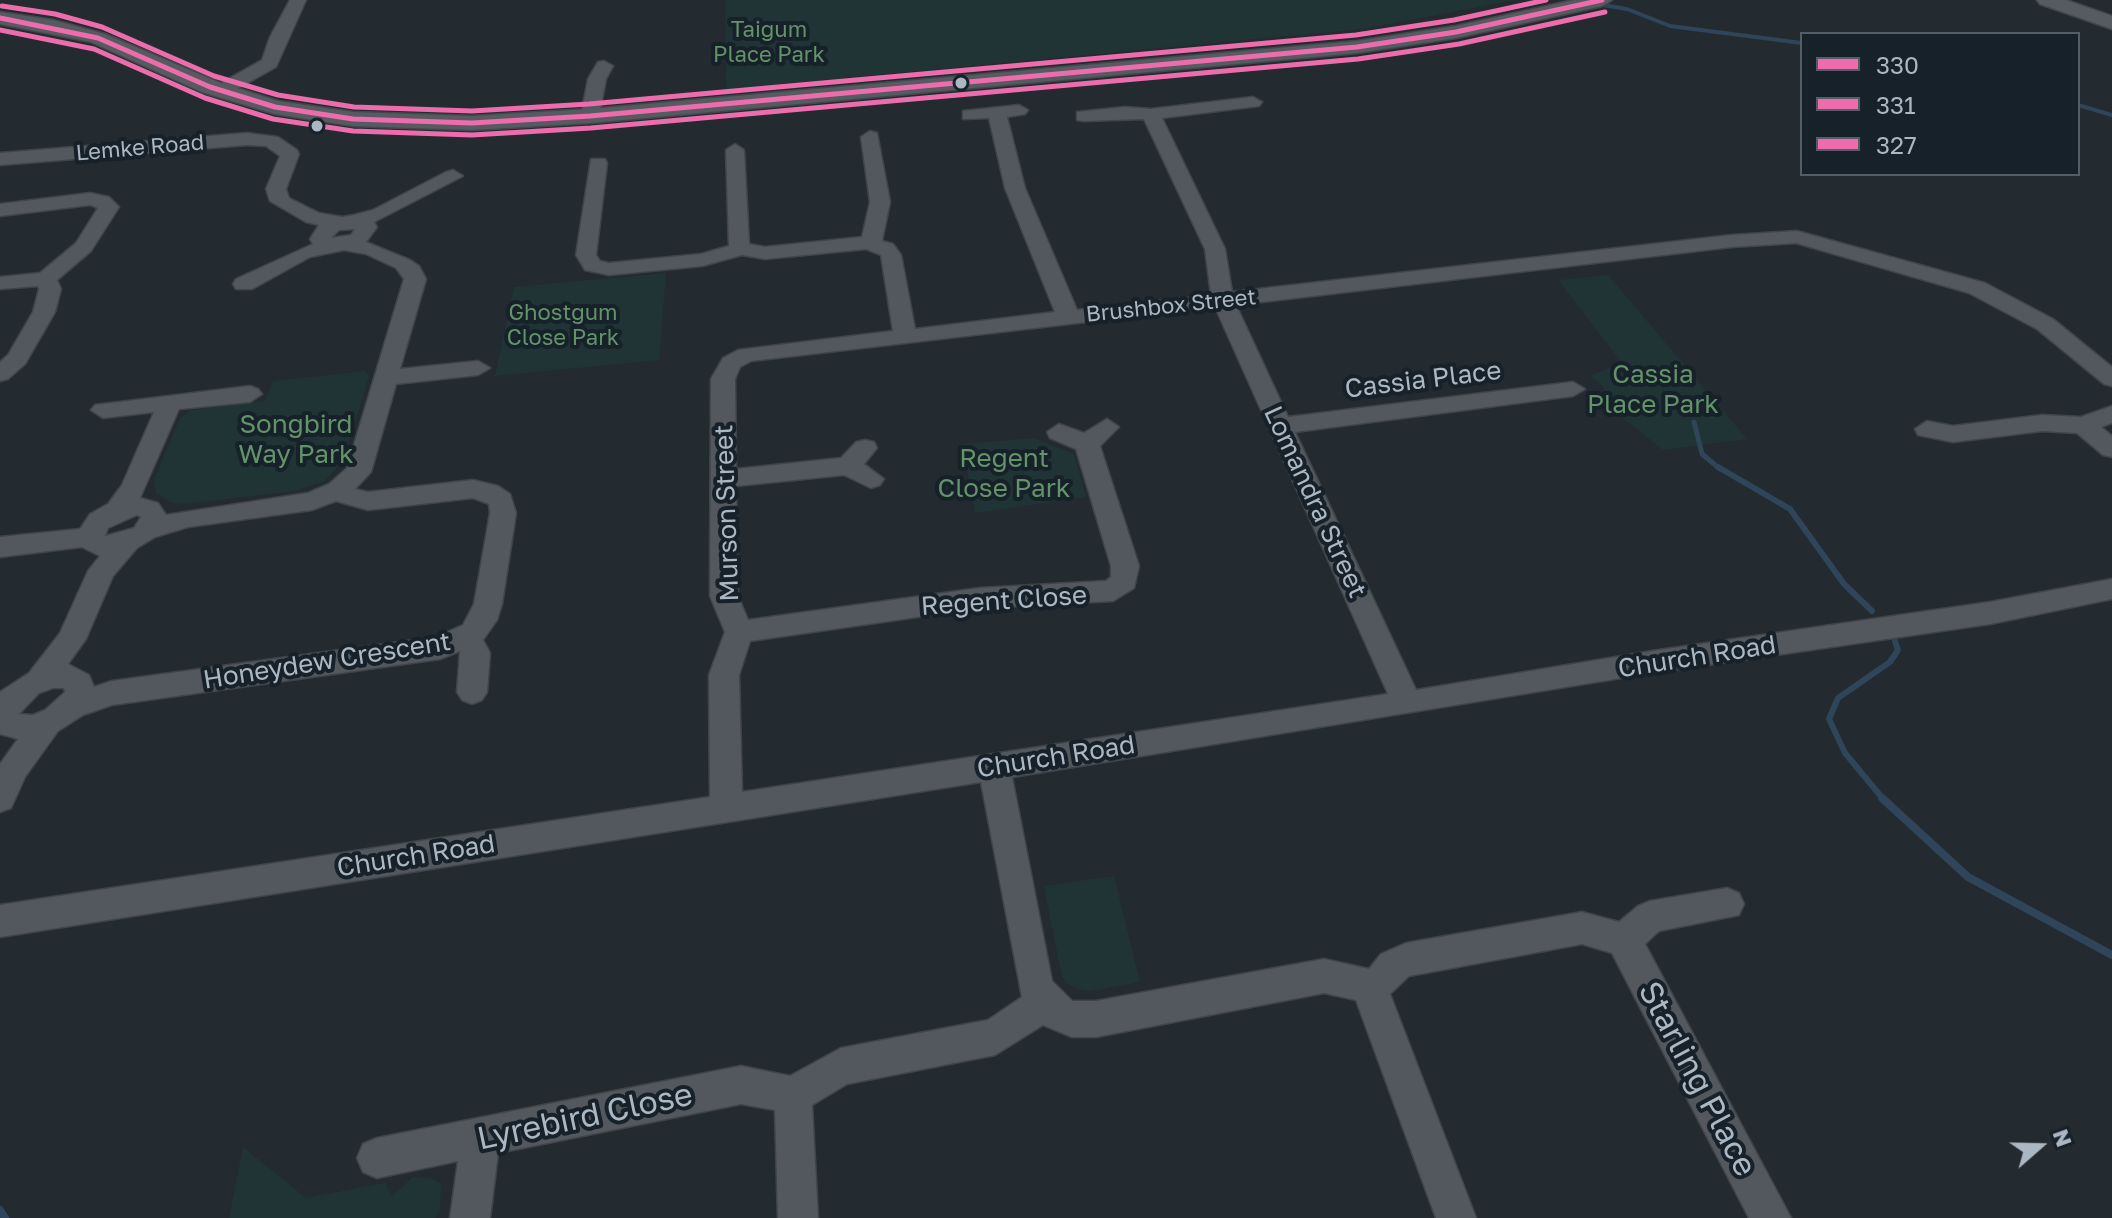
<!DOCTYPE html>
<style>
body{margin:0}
#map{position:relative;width:2112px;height:1218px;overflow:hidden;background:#232a30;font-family:"Golos Text",sans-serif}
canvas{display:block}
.legend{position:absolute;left:1800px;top:32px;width:280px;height:144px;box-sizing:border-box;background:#17212a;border:2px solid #525d67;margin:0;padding:10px 14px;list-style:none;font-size:24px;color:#abb7c3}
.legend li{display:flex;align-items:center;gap:16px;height:40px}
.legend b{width:40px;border:2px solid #525d67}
.north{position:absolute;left:2000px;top:1106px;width:80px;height:80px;-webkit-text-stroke:6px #17212a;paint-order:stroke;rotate:70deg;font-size:22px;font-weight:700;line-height:32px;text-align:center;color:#abb7c3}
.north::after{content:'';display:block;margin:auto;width:28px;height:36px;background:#abb7c3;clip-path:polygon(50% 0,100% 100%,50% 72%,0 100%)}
</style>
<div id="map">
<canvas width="2112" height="1218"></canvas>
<ul class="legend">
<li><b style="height:10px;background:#ec6cac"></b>330</li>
<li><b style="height:10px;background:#ec6cac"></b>331</li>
<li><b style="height:10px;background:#ec6cac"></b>327</li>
</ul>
<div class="north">N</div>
</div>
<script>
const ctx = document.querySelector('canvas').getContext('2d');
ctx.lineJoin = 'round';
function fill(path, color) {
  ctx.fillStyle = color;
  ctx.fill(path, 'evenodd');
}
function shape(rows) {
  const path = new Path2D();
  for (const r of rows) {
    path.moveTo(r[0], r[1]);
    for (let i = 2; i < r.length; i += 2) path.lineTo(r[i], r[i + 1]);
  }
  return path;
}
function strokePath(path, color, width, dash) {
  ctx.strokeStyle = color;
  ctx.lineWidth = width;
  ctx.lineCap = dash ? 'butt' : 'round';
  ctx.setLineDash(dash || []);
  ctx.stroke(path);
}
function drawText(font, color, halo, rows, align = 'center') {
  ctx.font = font + ' "Golos Text",sans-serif';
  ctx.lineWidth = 8;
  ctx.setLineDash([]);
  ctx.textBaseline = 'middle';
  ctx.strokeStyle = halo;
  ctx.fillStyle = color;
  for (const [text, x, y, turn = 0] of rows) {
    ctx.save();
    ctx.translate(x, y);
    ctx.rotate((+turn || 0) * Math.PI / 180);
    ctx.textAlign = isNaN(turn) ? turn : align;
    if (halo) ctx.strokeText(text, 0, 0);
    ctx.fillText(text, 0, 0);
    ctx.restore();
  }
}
fill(shape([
 [725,0,1515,0,1363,29,726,89],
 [666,273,659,360,495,376,514,287],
 [1608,275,1747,439,1663,450,1603,402,1606,394,1603,386,1590,376,1622,363,1558,280],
 [365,371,369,376,344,459,325,481,294,491,185,504,172,503,156,493,154,480,180,418,191,410,265,401,273,381],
 [1034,438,1074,454,1086,497,975,513,962,444],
 [1114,876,1140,982,1089,991,1078,989,1066,983,1061,973,1044,886],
 [243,1147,306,1198,385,1183,392,1196,413,1177,430,1178,441,1184,440,1210,435,1218,229,1218]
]), '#203435');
strokePath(shape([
 [1597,4,1627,9,1670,26,1802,43],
 [2078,105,2112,115]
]), '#2f4559', 4);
strokePath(shape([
 [1694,422,1702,454,1720,469]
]), '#2f4559', 5);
strokePath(shape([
 [1718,467,1790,509,1844,584,1872,611],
 [1884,800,1845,753,1829,719,1838,698,1890,662,1898,650,1895,641]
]), '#2f4559', 6);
strokePath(shape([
 [1882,798,1968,877,2112,955],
 [0,1210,5,1218]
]), '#2f4559', 8);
const minor = shape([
 [290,0,306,0,276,67,226,95,214,95,214,87,262,60,270,37,290,0],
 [604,61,613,66,606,79,599,116,590,121,584,120,581,116,588,79,598,62,604,61],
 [1253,97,1262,102,1259,106,1162,118,1225,249,1232,292,1732,235,1797,231,1985,283,2053,319,2112,367,2112,386,2104,384,2037,329,1969,293,1796,243,1732,247,1236,305,1288,417,1573,382,1585,389,1573,396,1295,432,1416,690,1652,651,1990,602,2112,579,2112,599,1990,624,1652,673,1012,777,1052,981,1072,1001,1096,1001,1324,959,1369,969,1381,954,1406,943,1582,912,1619,922,1638,906,1650,901,1727,888,1739,893,1744,904,1739,915,1659,931,1645,944,1791,1218,1749,1218,1612,953,1582,944,1409,976,1390,994,1476,1218,1436,1218,1356,1000,1324,993,1096,1037,1072,1037,1043,1025,995,1055,847,1084,812,1105,818,1218,778,1218,775,1110,741,1104,498,1153,490,1218,450,1218,458,1161,377,1178,363,1172,357,1158,363,1144,377,1138,741,1066,790,1076,841,1048,988,1020,1022,997,981,782,0,937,0,905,710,797,709,675,725,632,710,596,711,379,723,358,738,350,893,331,881,255,866,249,765,259,742,255,702,266,609,275,585,270,576,255,591,159,605,159,607,163,596,255,600,261,609,263,701,254,729,246,726,150,735,144,744,150,749,244,765,247,862,237,870,202,861,137,870,131,877,133,890,202,882,241,893,244,901,255,915,329,1055,312,1005,188,989,118,963,119,963,111,1019,105,1028,110,1025,114,1007,117,1025,188,1077,310,1211,295,1205,249,1144,119,1083,121,1077,120,1077,112,1125,107,1151,109,1253,97],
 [1215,307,1388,694,742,792,739,675,750,641,980,608,1113,601,1134,588,1139,566,1100,446,1119,427,1107,419,1084,433,1059,424,1047,432,1050,438,1076,449,1111,566,1111,577,1106,581,980,588,748,620,738,596,736,486,844,475,871,488,880,485,884,479,864,464,877,448,874,442,865,440,856,442,841,458,736,469,735,379,740,367,751,361,1215,307],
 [247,133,278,137,297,150,299,154,286,189,289,198,319,213,342,217,354,215,373,210,446,172,453,170,463,176,374,222,377,227,366,242,410,260,419,266,426,279,400,369,478,361,490,368,478,375,396,384,371,472,355,489,368,492,473,480,498,486,510,494,516,513,502,604,497,620,483,640,490,653,487,692,482,700,472,704,462,700,457,692,460,651,440,659,112,705,83,715,58,731,25,777,11,808,0,812,0,764,18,739,0,734,0,692,29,673,60,633,88,571,100,556,82,547,0,557,0,537,80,529,90,514,108,504,122,485,154,412,103,418,91,410,95,405,250,386,258,389,262,394,250,402,179,409,140,498,158,503,166,515,308,493,329,484,347,468,404,279,396,268,366,254,344,250,310,257,252,289,236,289,233,284,236,279,313,244,310,239,319,225,306,222,270,201,266,189,280,156,266,146,247,145,0,165,0,153,247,133],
 [355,229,351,235,331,238,339,230,355,229],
 [473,498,489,504,490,513,474,604,463,625,436,637,112,681,94,687,89,675,68,664,86,639,113,576,137,548,155,537,188,527,312,510,336,501,368,510,473,498],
 [137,515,141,517,134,528,105,536,108,528,137,515],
 [53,688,64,688,65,692,45,710,33,715,19,714,39,693,53,688],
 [90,193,109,197,119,207,91,251,57,280,61,289,55,312,25,364,8,379,0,381,0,362,8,355,33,312,39,289,38,286,0,289,0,277,40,273,76,243,98,208,90,205,0,216,0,204,90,193],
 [2112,406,2112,423,2101,427,2112,436,2112,457,2103,455,2077,433,2042,431,1953,442,1918,435,1915,429,1927,421,1953,426,2042,415,2081,417,2112,406]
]);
const major = shape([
 [1574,0,1612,0,1602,6,1456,38,1357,53,590,123,472,130,353,126,275,114,202,92,91,42,0,24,0,12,53,20,105,34,218,82,278,101,353,112,472,116,590,109,1357,41,1456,26,1574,0],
 [2037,0,2066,0,2112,16,2112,29,2040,4,2037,0]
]);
strokePath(minor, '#3f4449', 3);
strokePath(major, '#40474d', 3);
fill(minor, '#52585e');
fill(major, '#555b61');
strokePath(shape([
 [0,18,98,38,210,87,275,107,353,119,472,123,590,116,1357,47,1456,32,1602,0]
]), '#ec6cac', 5);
strokePath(shape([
 [0,30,94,49,205,98,273,119,353,131,472,135,591,128,1358,59,1459,44,1605,12]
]), '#ec6cac', 5);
strokePath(shape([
 [2,6,55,14,102,27,214,76,278,95,354,107,472,111,589,104,1356,35,1454,20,1546,0]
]), '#ec6cac', 5);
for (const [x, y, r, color] of [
 [961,83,7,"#abb7c3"],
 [317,126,7,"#abb7c3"]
]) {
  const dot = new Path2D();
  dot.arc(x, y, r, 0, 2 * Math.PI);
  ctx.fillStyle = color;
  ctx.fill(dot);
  strokePath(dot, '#17212a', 3);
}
drawText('22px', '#639369', '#17212a', [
 ["Taigum",769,30],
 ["Place Park",769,55],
 ["Ghostgum",563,313],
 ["Close Park",563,338]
]);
drawText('22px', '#abb7c3', '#17212a', [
 ["Lemke Road",140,148,-5],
 ["Brushbox Street",1171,306,-6]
]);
drawText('26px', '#639369', '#17212a', [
 ["Cassia",1653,375],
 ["Place Park",1653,405],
 ["Songbird",296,425],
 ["Way Park",296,455],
 ["Regent",1004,459],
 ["Close Park",1004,489]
]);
drawText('26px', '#abb7c3', '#17212a', [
 ["Cassia Place",1423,380,-7],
 ["Lomandra Street",1315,502,65],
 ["Murson Street",727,513,-92],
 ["Regent Close",1004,601,-4],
 ["Church Road",1697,657,-9],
 ["Honeydew Crescent",327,661,-9],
 ["Church Road",1056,757,-9],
 ["Church Road",416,856,-9]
]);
drawText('32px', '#abb7c3', '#17212a', [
 ["Starling Place",1697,1079,62],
 ["Lyrebird Close",585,1117,-12]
]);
</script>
